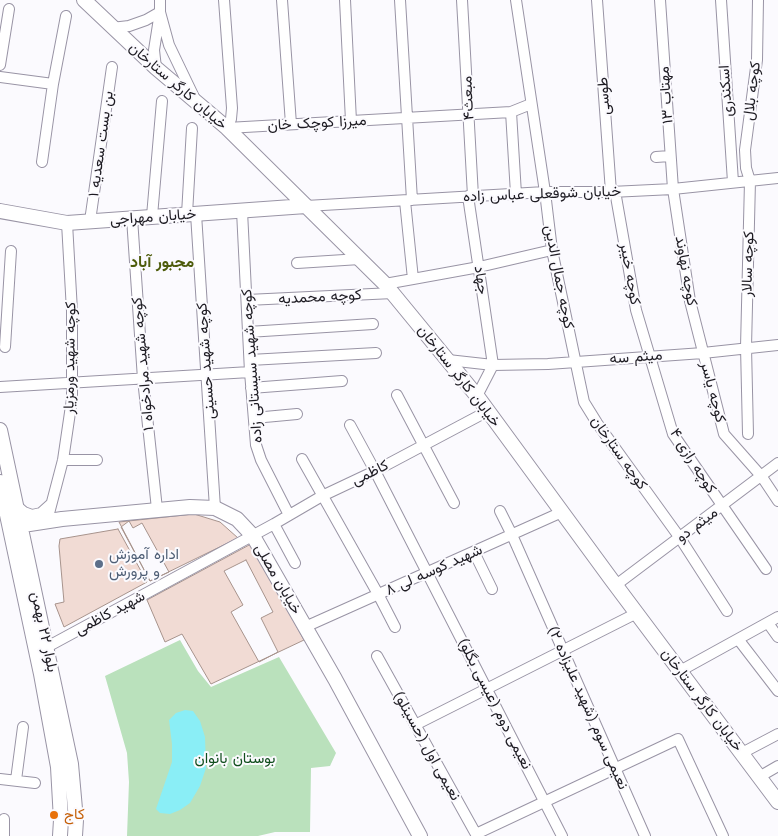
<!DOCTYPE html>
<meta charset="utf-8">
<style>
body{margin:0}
canvas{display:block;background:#fbfafe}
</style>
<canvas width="778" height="836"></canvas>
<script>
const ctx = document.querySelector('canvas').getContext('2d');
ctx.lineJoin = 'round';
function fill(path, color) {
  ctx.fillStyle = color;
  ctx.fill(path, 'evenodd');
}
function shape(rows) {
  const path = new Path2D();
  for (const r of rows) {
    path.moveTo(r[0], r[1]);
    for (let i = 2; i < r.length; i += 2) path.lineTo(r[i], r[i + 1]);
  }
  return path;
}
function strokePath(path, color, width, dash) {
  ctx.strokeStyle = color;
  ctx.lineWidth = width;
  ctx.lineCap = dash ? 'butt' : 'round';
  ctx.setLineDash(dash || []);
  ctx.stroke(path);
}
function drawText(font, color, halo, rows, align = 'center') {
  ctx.font = font + ' "Work Sans",Vazirmatn,sans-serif';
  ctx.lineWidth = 4;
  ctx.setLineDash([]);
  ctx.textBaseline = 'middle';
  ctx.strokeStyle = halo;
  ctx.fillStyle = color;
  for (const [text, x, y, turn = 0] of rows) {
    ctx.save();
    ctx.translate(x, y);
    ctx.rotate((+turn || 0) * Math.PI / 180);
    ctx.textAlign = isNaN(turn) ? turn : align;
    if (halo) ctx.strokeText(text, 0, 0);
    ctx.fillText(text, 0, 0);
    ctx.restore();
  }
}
fill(shape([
 [180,640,198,671,211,687,279,657,336,753,330,766,311,768,310,832,275,832,258,836,127,836,129,782,127,753,105,676]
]), '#bae1bc');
fill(shape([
 [185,710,193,711,200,721,205,737,206,768,200,786,190,803,180,810,170,814,160,813,156,809,172,762,172,744,169,720,176,713]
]), '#8aeef6');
const building = shape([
 [194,514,220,522,238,538,150,581,119,522,194,514],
 [129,521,133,528,142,523,169,572,150,581,121,527,129,521],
 [118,529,147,582,64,627,55,604,64,602,59,546,60,539,118,529],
 [251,544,304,640,211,684,182,634,165,642,147,600,251,544],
 [246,560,273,612,261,618,278,652,259,662,231,612,243,605,224,571,246,560]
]);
fill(building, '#f1dbd4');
strokePath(building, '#a7938c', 1);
const street = shape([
 [160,0,160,12,169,45,194,97],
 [224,0,232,108,231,119,227,128,511,112,531,104],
 [282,0,291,124],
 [345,0,351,121],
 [400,0,412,200],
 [462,0,473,196],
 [516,0,545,192,552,250,584,402,597,423,680,538,727,611],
 [597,0,611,192],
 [660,0,673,189,690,301,724,434,762,477,778,501],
 [721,0,733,182],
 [112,28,129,26,146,20,160,12,154,50,156,68],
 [0,65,9,9],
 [0,77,53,84],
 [511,112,516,194],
 [656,157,670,156],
 [42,162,53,84,66,16],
 [615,191,636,310,673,434,766,569],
 [468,196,493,365],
 [306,206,545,192,611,192,673,189,778,178],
 [242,211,250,372,256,445,261,460,289,515],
 [187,214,192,128],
 [196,214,215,508],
 [152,216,162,101],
 [132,218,143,379,157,509],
 [90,221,112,67],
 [297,263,360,259],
 [413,279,479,267,552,250],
 [385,284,413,279,405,201],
 [247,300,393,293],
 [248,332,373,324],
 [5,347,11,251],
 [250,360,376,353],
 [448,360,493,365,548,364,703,353,778,345],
 [0,387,250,372],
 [251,388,342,381],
 [397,395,454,503],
 [477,396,493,365],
 [254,418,297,414],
 [350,425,375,471,562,836],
 [748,434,746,347,750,181,746,168,745,150,757,60,758,0],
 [302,459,378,594,395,627],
 [63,460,97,460],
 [17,506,24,512,32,515,41,513,51,504],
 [500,511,512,535,645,836],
 [47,521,63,460,72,399,72,311,67,223],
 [274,524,295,563],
 [474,552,492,589],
 [616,585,778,463],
 [768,623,778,637],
 [305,627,562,512],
 [738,639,778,691],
 [47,647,274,524,322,496,375,471,488,411],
 [377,656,477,836],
 [680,671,778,617],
 [415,725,637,613],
 [742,753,778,734],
 [759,777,778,766],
 [0,779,35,783],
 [16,780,23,727],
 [4,819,4,836],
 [476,834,678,739,723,836]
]);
const secondary = shape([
 [84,0,156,68,227,128,385,284,477,396,611,579,778,802],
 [0,211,67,223,306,206],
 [0,430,71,764,76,820,75,836],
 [0,482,41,674,58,767,61,820,60,836],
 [10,527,62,519,190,507,215,508,237,519,253,536,335,679,420,836]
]);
strokePath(street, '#9994a5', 12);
strokePath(secondary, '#9994a5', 16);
strokePath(street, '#fff', 10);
strokePath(secondary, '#fff', 14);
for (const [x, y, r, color] of [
 [99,564,5,"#5c6f8a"],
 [54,815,5,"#e8710a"]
]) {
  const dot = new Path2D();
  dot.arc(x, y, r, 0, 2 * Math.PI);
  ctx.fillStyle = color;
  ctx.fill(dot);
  strokePath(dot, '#fbfafe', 2);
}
drawText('15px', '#1d1b22', '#fbfafe', [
 ["خیابان کارگر ستارخان",178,86,41],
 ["اسکندری",726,91,-94],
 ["کوچه بلال",752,91,-83],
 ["مهتاب ۱۳",666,95,-94],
 ["طوسی",604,96,-94],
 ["مبعث۴",468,98,-93],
 ["میرزا کوچک خان",317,123,-3],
 ["بن بست سعدیه ۱",101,144,-82],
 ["خیابان شوقعلی عباس زاده",542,194,-2],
 ["خیابان مهراجی",153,217,-4],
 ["کوچه سالار",748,264,-88],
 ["کوچه نهاوند",686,271,80],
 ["کوچه خیبر",630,274,80],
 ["کوچه جمال الدین",559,277,79],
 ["جهاد",481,280,81],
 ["کوچه محمدیه",320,297,-3],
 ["میثم سه",636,357,-4],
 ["کوچه شهید ورمزیار",70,358,-89],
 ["کوچه شهید حسینی",206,361,-94],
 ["۱ کوچه شهید مرادخواه",143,364,-95],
 ["کوچه شهید سیستانی زاده",252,366,-94],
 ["خیابان کارگر ستارخان",459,376,52],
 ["کوچه یاسر",713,392,75],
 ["کوچه ستارخان",619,453,55],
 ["کوچه رازی ۴",693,461,58],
 ["کاظمی",370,473,-26],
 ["میثم دو",697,525,-37],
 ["شهید کوسه لی ۸",434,570,-24],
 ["خیابان مصلی",278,579,60],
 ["شهید کاظمی",110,613,-28],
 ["بلوار ۲۲ بهمن",44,632,78],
 ["خیابان کارگر ستارخان",702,700,53],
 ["نعیمی دوم (عیسی بگلو)",495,704,63],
 ["نعیمی سوم (شهید علیزاده ۲)",588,708,66],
 ["نعیمی اول (حسینلو)",427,746,61]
]);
drawText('15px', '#4e5e75', '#fbfafe', [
 ["اداره آموزش",109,555],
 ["و پرورش",109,572]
], 'left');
drawText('15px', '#104e1d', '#fbfafe', [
 ["بوستان بانوان",235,759]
]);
drawText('15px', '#c56008', '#fbfafe', [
 ["کاج",64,815]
], 'left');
drawText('bold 16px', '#4e5c0b', '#fbfafe', [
 ["مجبور آباد",162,262]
]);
</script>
